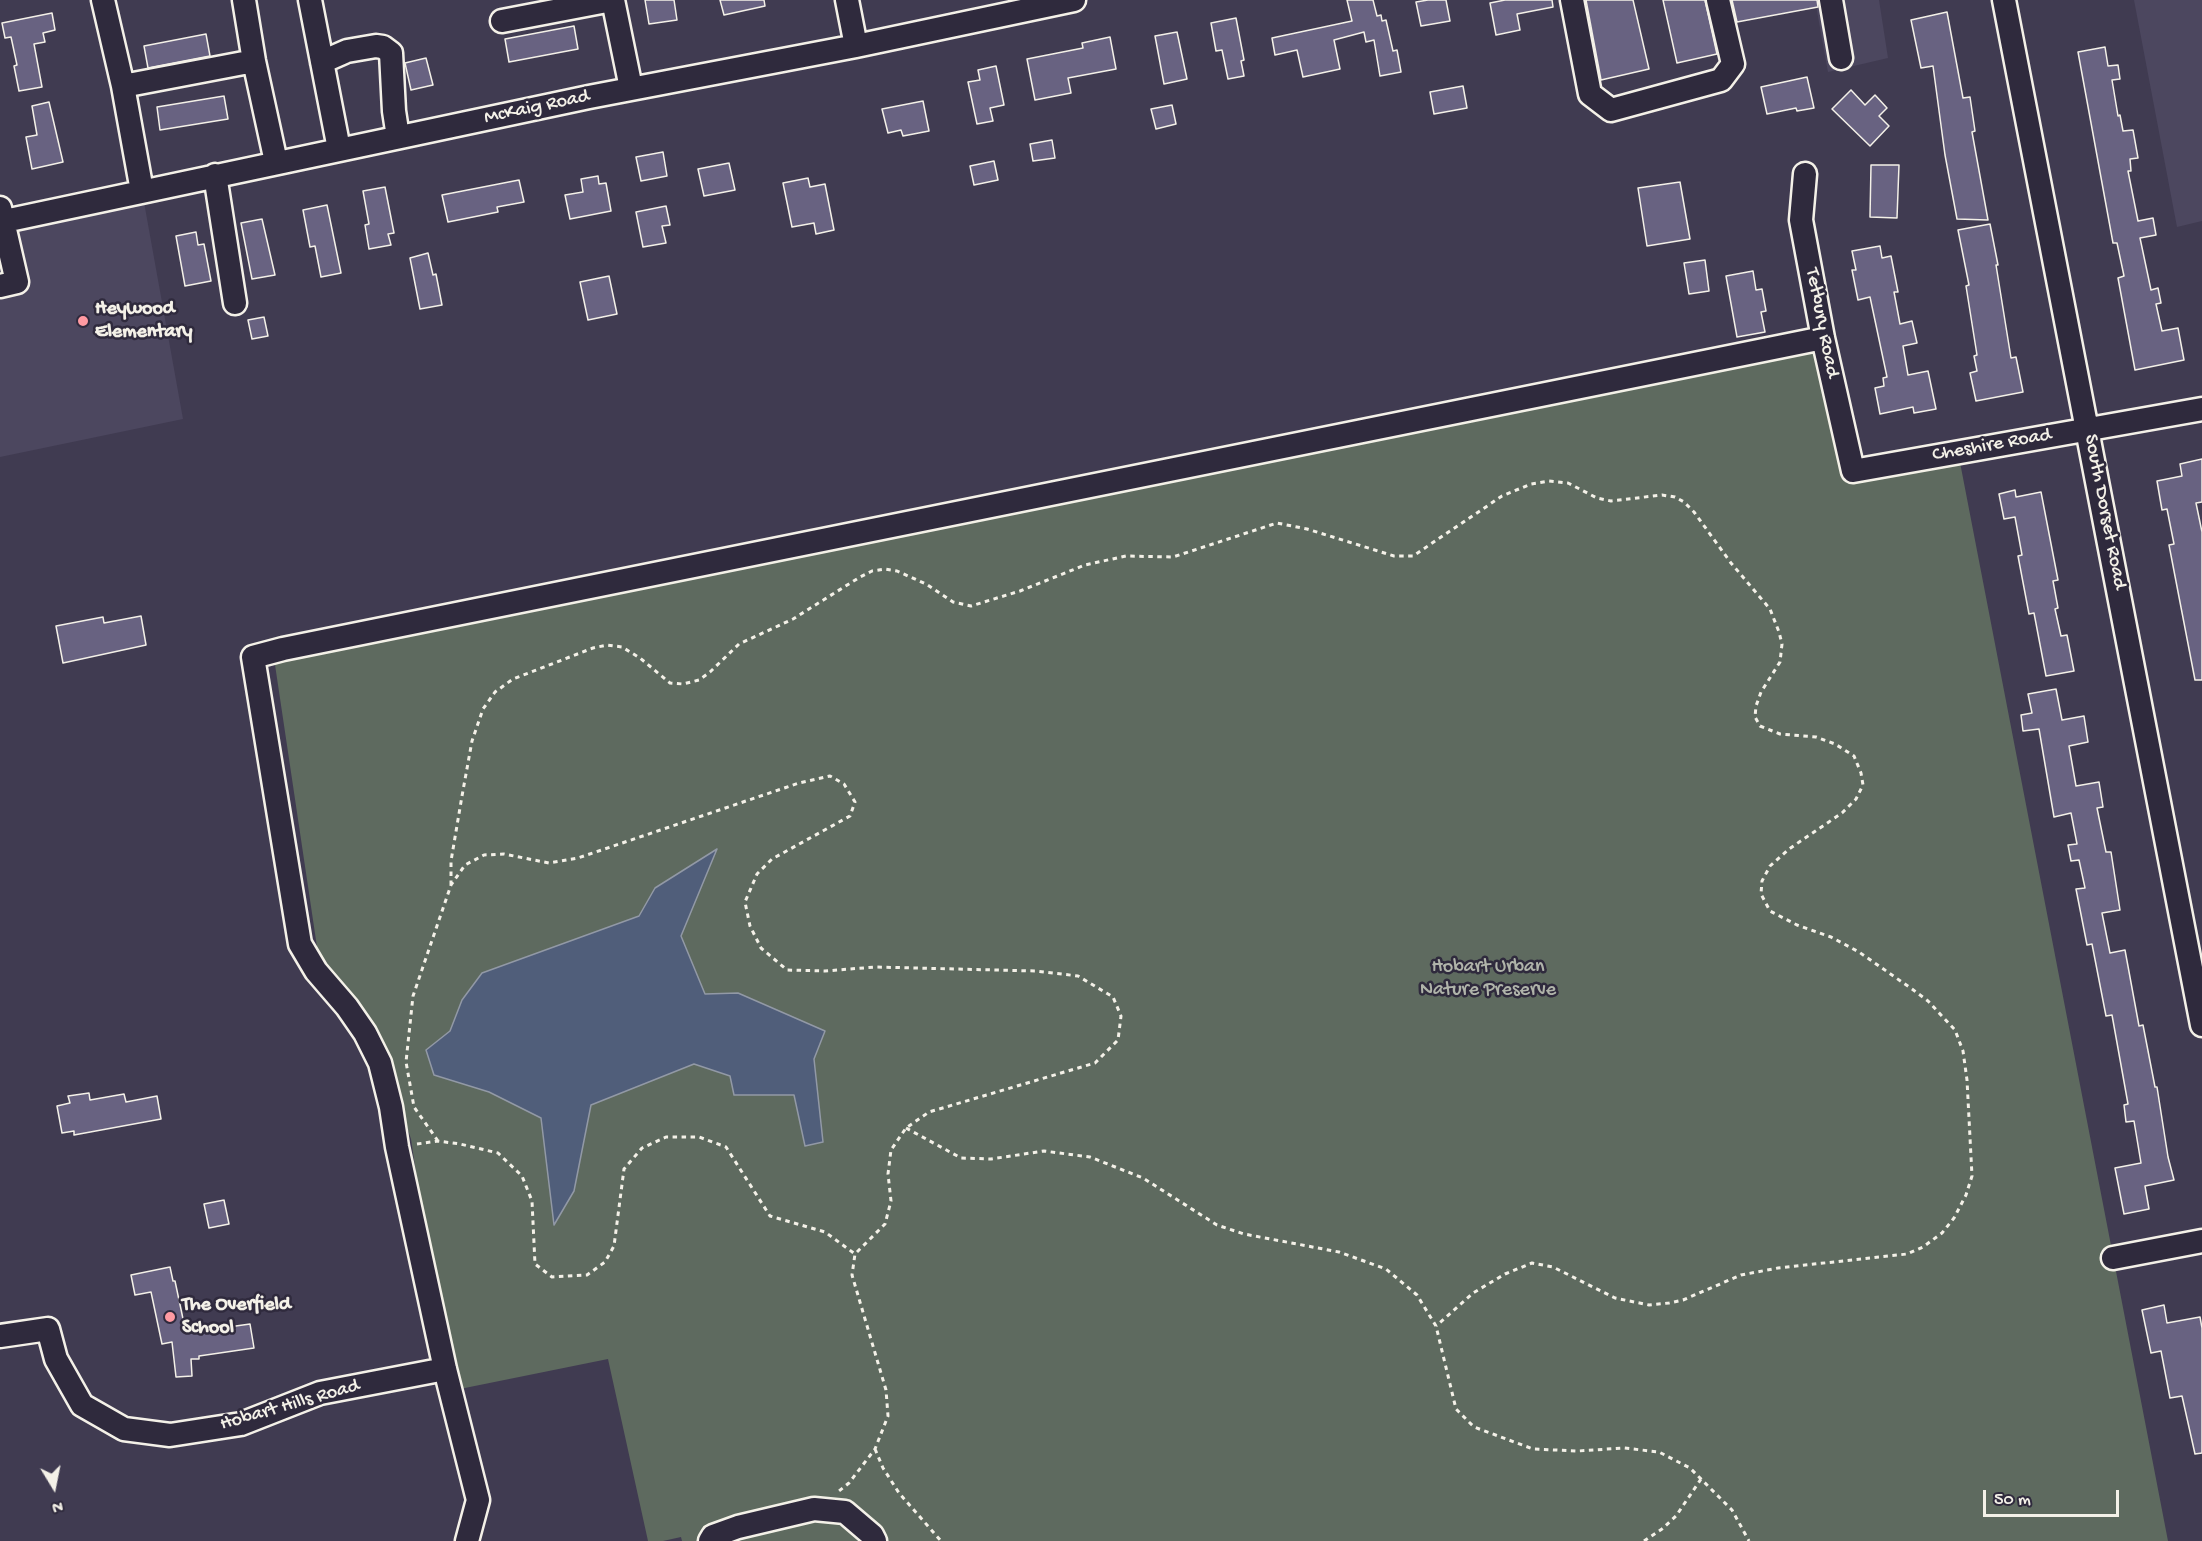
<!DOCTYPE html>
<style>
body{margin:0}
#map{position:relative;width:2202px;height:1541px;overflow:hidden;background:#403b51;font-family:"Gochi Hand",sans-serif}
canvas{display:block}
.north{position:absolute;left:24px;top:1457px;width:60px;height:60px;-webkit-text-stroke:4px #2f2a3d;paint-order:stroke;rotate:170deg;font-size:16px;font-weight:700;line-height:24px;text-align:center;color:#f4f1e8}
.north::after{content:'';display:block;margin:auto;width:21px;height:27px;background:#f4f1e8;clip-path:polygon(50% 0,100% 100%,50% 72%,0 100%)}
.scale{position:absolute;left:1983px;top:1490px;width:136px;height:27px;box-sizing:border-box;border:3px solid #f4f1e8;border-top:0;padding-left:8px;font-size:18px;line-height:21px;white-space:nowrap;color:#f4f1e8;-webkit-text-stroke:4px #2f2a3d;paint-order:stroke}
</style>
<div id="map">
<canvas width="2202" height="1541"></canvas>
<div class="north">N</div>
<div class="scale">50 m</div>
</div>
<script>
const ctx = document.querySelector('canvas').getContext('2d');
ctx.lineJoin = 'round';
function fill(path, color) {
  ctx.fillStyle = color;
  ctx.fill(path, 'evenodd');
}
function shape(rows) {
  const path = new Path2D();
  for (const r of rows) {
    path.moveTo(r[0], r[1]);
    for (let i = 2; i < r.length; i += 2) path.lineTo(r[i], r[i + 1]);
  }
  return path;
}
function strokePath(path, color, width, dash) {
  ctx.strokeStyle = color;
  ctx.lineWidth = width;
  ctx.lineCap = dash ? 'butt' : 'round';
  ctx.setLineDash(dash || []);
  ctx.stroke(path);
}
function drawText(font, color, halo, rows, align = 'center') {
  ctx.font = font + ' "Gochi Hand",sans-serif';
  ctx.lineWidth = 5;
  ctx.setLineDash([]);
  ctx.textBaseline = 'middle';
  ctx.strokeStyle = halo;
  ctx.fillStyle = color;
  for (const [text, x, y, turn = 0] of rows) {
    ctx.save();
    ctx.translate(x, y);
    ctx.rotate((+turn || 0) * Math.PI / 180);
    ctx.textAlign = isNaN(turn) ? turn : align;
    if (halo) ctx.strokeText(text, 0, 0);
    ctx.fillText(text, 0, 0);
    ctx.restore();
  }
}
fill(shape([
 [1815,0,1879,0,1888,58,1828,72],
 [2134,0,2202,0,2202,221,2177,227],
 [142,191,183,419,0,457,0,222]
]), '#4c475f');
fill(shape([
 [1823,338,1853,471,1958,452,2168,1541,682,1541,681,1537,663,1541,648,1541,608,1359,450,1391,445,1369,411,1139,385,1061,320,967,274,658]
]), '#5e6a5f');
const water = shape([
 [717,849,681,936,705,994,738,993,825,1031,814,1059,823,1142,805,1146,794,1095,734,1095,730,1076,694,1064,591,1105,574,1191,554,1225,541,1118,489,1092,434,1075,426,1050,450,1031,462,1000,482,973,639,916,655,888,717,849]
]);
fill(water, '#505e7a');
strokePath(water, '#9299a6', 1.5);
const building = shape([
 [645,0,674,0,677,20,649,24,645,0],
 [720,0,764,0,765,6,724,15,720,0],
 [1347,0,1373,0,1377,16,1381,15,1382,21,1386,20,1393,51,1397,50,1401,72,1380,76,1374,40,1366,42,1364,32,1334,40,1340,69,1303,77,1297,50,1275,55,1272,38,1352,21,1347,0],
 [1428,0,1446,0,1450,21,1421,26,1416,2,1428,0],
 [1505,0,1552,0,1553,7,1517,14,1520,30,1496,35,1490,3,1505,0],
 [1586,0,1633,0,1649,69,1601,80,1586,0],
 [1663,0,1705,0,1717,54,1677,63,1663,0],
 [1732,0,1817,0,1818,7,1737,22,1732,0],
 [1947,12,1963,98,1970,97,1975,131,1972,132,1988,220,1957,219,1945,155,1933,66,1921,68,1911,20,1947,12],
 [52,13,55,30,43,33,45,42,34,44,42,87,19,91,14,66,17,65,11,37,5,38,2,23,52,13],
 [1236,18,1244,60,1241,61,1244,76,1228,79,1222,50,1216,51,1211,23,1236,18],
 [574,26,578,49,509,62,505,39,574,26],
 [1177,32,1187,79,1164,84,1155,36,1177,32],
 [206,34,210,56,148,68,144,46,206,34],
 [1110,37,1116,69,1068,78,1071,93,1035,100,1027,59,1083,48,1082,43,1110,37],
 [2105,47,2108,66,2118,65,2120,79,2112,80,2118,116,2120,115,2123,131,2133,130,2138,158,2130,159,2131,171,2128,171,2138,221,2153,218,2156,235,2140,238,2151,290,2158,288,2161,303,2156,304,2162,331,2178,328,2184,360,2135,370,2118,278,2124,276,2117,243,2113,243,2078,52,2105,47],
 [426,58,433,85,411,90,405,63,426,58],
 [996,66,1004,105,990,108,993,121,977,124,968,82,980,80,978,70,996,66],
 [1807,77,1814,108,1797,111,1796,108,1767,114,1761,87,1807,77],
 [1463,86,1467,108,1434,114,1430,92,1463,86],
 [1851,90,1865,105,1875,95,1887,108,1879,116,1889,126,1870,146,1832,109,1851,90],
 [224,96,228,119,160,130,157,107,224,96],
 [923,101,929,131,903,136,901,130,888,133,882,109,923,101],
 [49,102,63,162,32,169,26,137,37,135,32,106,49,102],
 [1172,105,1176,124,1156,129,1151,109,1172,105],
 [1052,140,1055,158,1033,161,1030,144,1052,140],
 [663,152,667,176,641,181,636,157,663,152],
 [994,161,998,180,974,185,970,166,994,161],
 [729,163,735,190,704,196,698,169,729,163],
 [1871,165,1899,165,1897,218,1870,217,1871,165],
 [598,176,599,184,606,183,611,211,570,219,565,195,583,192,581,179,598,176],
 [808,178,810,187,825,184,834,230,816,234,814,223,792,227,783,183,808,178],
 [519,180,524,202,497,207,498,212,448,222,442,195,519,180],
 [1680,182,1690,239,1647,246,1638,188,1680,182],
 [385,187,394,233,388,234,391,245,369,249,365,225,369,224,363,191,385,187],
 [327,205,341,273,321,277,315,246,310,247,303,210,327,205],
 [666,206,670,225,662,226,666,243,643,247,636,212,666,206],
 [262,219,275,275,252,279,241,223,262,219],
 [1990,224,1998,265,1996,265,2011,358,2016,357,2023,392,1976,401,1970,373,1977,371,1974,356,1977,355,1966,286,1969,285,1958,230,1990,224],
 [196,232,198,245,204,244,211,281,185,286,176,236,196,232],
 [1880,246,1882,258,1891,256,1898,292,1894,292,1900,324,1912,321,1917,343,1903,346,1908,375,1928,371,1936,409,1914,413,1913,407,1880,414,1875,388,1884,386,1883,378,1887,377,1870,297,1858,300,1852,270,1856,270,1852,251,1880,246],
 [428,253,433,275,436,274,442,305,420,309,410,258,428,253],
 [1705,260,1709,291,1689,294,1684,263,1705,260],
 [1753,271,1756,290,1762,289,1766,311,1761,312,1765,332,1737,337,1726,276,1753,271],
 [609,276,617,314,588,320,580,282,609,276],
 [264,317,268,336,252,339,248,320,264,317],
 [2202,459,2202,502,2196,503,2202,532,2202,680,2195,680,2169,545,2174,544,2167,509,2162,510,2157,481,2182,476,2180,464,2202,459],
 [2015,490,2016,497,2041,492,2058,580,2053,581,2058,608,2055,609,2061,636,2067,635,2074,671,2046,676,2034,613,2029,614,2018,556,2022,555,2015,517,2004,519,1999,494,2015,490],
 [141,616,146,645,63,663,56,626,103,617,104,623,141,616],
 [2056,689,2062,720,2084,716,2088,742,2069,746,2076,786,2099,782,2103,807,2097,808,2106,852,2111,852,2120,910,2102,913,2110,953,2125,950,2139,1026,2143,1025,2155,1087,2157,1087,2168,1157,2174,1180,2145,1186,2149,1209,2124,1214,2115,1168,2141,1163,2134,1121,2126,1122,2124,1105,2128,1104,2112,1015,2106,1016,2092,944,2087,945,2076,889,2085,888,2079,860,2071,861,2068,845,2077,844,2071,813,2054,817,2039,729,2023,731,2021,715,2032,713,2028,694,2056,689],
 [89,1093,90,1100,124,1094,126,1102,157,1096,161,1119,74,1135,74,1131,62,1133,57,1106,70,1103,68,1096,89,1093],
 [224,1200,229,1224,209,1228,204,1204,224,1200],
 [170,1267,173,1281,175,1281,186,1333,250,1324,254,1348,199,1356,199,1359,191,1359,192,1376,176,1377,172,1342,162,1344,151,1292,135,1295,131,1275,170,1267],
 [2164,1305,2167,1323,2200,1317,2202,1328,2202,1453,2195,1454,2182,1396,2170,1398,2161,1351,2151,1353,2142,1310,2164,1305]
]);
fill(building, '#686281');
strokePath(building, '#f4f1e8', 1.5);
const minor = shape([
 [103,0,123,86,142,191],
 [244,0,254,61,276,162],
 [310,0,339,149],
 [613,0,631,88],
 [847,0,856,46],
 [1572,0,1590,94,1611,110,1721,80,1733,64,1718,0],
 [1831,0,1841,58],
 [2004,0,2202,1025],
 [502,21,612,0],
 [322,62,347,51,376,46,383,47,391,53,394,111,398,137],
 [123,86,254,61],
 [1805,174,1801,220,1823,338,1853,471,2202,409],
 [215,175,235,303],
 [0,208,17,282,0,286],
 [0,222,589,97,856,46,1074,0],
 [2113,1258,2202,1241],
 [0,1336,48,1329,56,1359,82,1405,124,1429,170,1435,241,1424,320,1393,445,1369],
 [467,1541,478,1500,445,1369,397,1147,391,1107,380,1063,365,1033,347,1007,316,971,300,944,253,657,283,649,1823,338],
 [710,1541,713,1536,738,1527,814,1509,845,1512,872,1535,875,1541]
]);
strokePath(minor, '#f4f1e8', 27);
strokePath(shape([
 [451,885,451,861,462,796,472,741,483,709,495,692,513,679,593,648,607,645,622,647,640,658,670,683,683,684,699,680,710,672,739,644,793,619,860,577,872,571,885,569,897,571,926,584,953,602,971,606,1020,591,1085,565,1126,556,1173,557,1277,523,1307,529,1394,556,1413,556,1502,496,1531,484,1549,481,1568,483,1597,498,1611,501,1662,495,1675,497,1684,502,1694,512,1731,563,1770,609,1779,632,1782,644,1780,662,1761,692,1756,706,1755,717,1760,726,1780,734,1816,737,1835,744,1854,756,1861,773,1863,785,1856,799,1842,813,1789,849,1770,866,1762,881,1761,894,1770,911,1797,925,1831,937,1859,952,1912,989,1928,1001,1955,1030,1963,1051,1967,1080,1972,1176,1966,1195,1954,1218,1942,1233,1923,1247,1907,1254,1778,1268,1741,1275,1683,1300,1669,1303,1649,1305,1615,1298,1553,1267,1532,1263,1505,1274,1473,1293,1436,1326],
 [906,1128,961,1158,991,1159,1044,1151,1090,1157,1143,1178,1217,1225,1244,1234,1339,1252,1386,1269,1417,1295,1436,1326,1456,1409,1474,1427,1533,1449,1578,1451,1624,1448,1659,1452,1690,1468,1732,1510,1749,1541],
 [438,1141,414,1107,406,1062,413,996,451,885,465,865,484,855,504,854,549,863,578,858,799,783,830,776,844,784,855,802,850,816,772,859,757,874,745,902,750,926,761,948,787,970,825,971,875,967,1036,971,1078,976,1113,997,1121,1016,1118,1040,1095,1063,929,1112,906,1128,891,1150,888,1174,891,1201,885,1224,855,1254,852,1275,886,1390,888,1416,875,1449,849,1483,839,1491],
 [417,1144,438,1141,460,1144,498,1153,522,1176,532,1201,535,1264,552,1277,587,1275,605,1262,614,1246,624,1169,642,1148,666,1137,699,1137,726,1147,770,1216,825,1232,855,1254],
 [875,1449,883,1468,899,1493,941,1541],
 [1644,1541,1662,1529,1676,1516,1701,1479]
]), '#f4f1e8', 3, [4.5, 4.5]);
strokePath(minor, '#2f2a3d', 22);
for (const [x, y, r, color] of [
 [83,321,6,"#ff9aa2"],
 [170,1317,6,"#ff9aa2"]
]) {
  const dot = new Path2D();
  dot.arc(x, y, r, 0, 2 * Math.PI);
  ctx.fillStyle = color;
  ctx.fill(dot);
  strokePath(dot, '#2f2a3d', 2);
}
drawText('20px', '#f4f1e8', '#2f2a3d', [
 ["McKaig Road",537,108,-12],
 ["Tetbury Road",1821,323,79],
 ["Cheshire Road",1992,446,-10],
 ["South Dorset Road",2104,512,79],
 ["Hobart Hills Road",290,1406,-16]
]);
drawText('bold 20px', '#f4f1e8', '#2f2a3d', [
 ["Heywood",95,310],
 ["Elementary",95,333],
 ["The Overfield",182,1306],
 ["School",182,1329]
], 'left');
drawText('20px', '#b0b4aa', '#2f2a3d', [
 ["Hobart Urban",1488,968],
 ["Nature Preserve",1488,991]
]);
</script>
